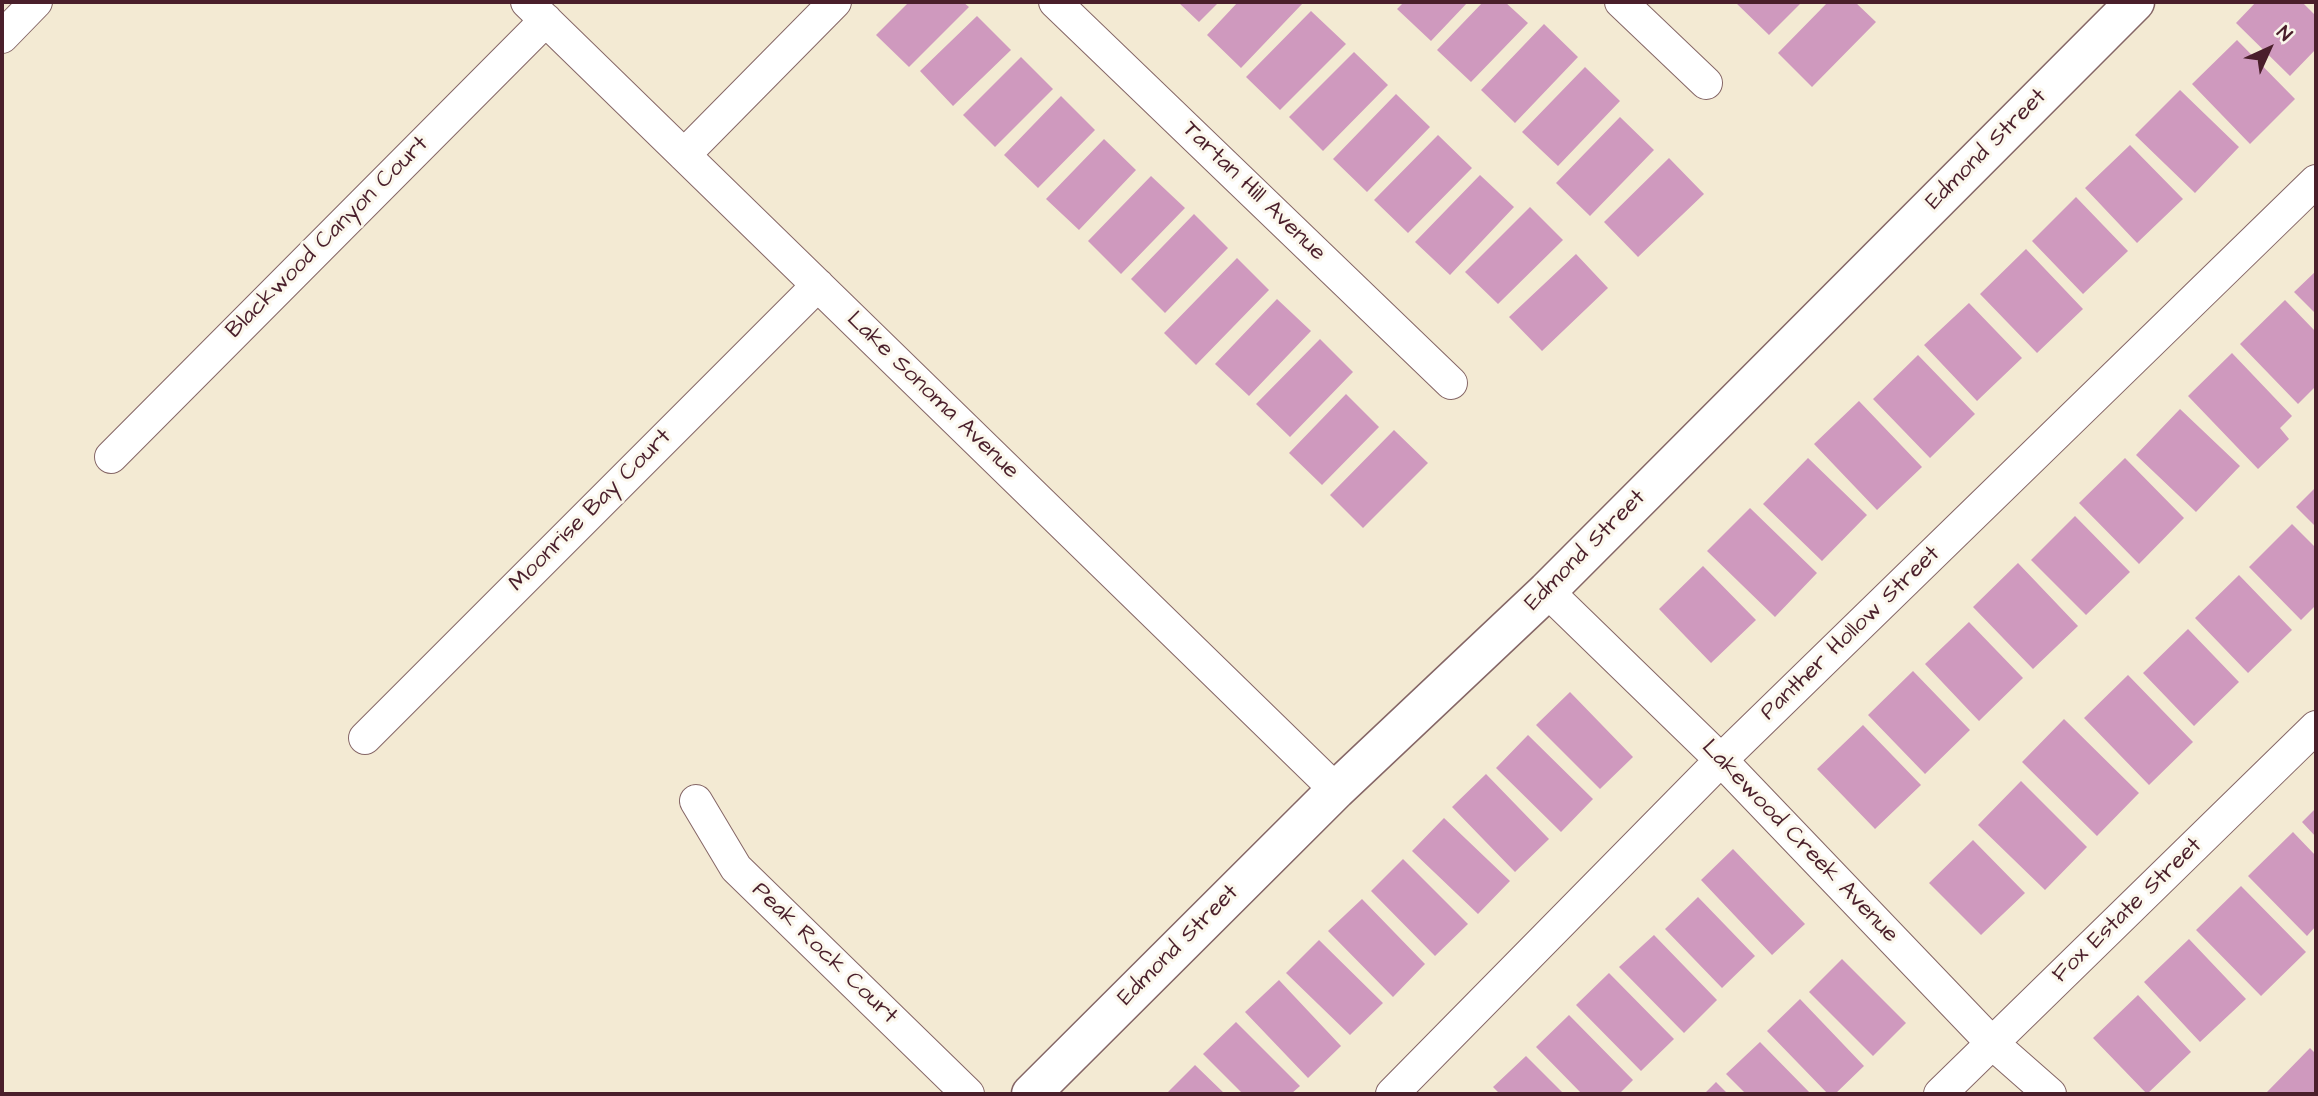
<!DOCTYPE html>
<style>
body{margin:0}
#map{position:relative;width:2318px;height:1096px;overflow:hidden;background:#f3ead3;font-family:"Architects Daughter",sans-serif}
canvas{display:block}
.frame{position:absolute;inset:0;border:4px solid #4a1f2b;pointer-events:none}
.north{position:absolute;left:2234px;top:14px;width:70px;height:70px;-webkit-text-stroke:5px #fbf7ec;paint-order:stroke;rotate:45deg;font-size:19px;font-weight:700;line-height:28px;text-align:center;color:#4a1f2b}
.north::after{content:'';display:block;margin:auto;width:24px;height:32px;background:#4a1f2b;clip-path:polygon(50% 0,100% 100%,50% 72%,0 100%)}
</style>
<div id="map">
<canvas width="2318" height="1096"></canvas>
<div class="frame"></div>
<div class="north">N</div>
</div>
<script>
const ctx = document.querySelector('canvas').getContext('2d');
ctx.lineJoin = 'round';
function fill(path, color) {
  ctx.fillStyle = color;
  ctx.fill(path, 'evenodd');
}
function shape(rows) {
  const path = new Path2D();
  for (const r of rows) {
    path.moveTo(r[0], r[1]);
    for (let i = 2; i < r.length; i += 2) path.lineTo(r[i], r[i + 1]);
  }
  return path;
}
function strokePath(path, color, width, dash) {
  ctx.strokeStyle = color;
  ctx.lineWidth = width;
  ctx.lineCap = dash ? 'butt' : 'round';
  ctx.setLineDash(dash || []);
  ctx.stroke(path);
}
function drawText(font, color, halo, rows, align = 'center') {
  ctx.font = font + ' "Architects Daughter",sans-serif';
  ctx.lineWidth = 6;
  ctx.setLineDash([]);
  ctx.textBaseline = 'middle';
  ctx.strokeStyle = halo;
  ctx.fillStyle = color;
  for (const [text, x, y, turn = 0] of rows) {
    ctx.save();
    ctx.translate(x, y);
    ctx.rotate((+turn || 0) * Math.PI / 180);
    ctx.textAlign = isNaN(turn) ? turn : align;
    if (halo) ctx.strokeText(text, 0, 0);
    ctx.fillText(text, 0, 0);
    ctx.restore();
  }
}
fill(shape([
 [909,2,963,2,969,7,909,67,876,35],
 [1178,2,1219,2,1199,22],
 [1238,2,1303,3,1241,68,1207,35],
 [1404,2,1468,2,1431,41,1397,9],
 [1483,2,1505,2,1528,23,1471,82,1437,50],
 [1735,2,1802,2,1769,35],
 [1828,2,1855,2,1876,22,1812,87,1778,53],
 [2256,2,2302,2,2316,16,2316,49,2290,76,2236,23],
 [1311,11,1346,44,1280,110,1246,77],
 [977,16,1011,50,953,106,920,71],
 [1544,24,1578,57,1515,123,1481,90],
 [2237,40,2295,99,2250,144,2192,84],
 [1354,52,1388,85,1323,151,1289,117],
 [1021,57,1053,89,995,147,963,115],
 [1585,67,1620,101,1558,166,1522,132],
 [2180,90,2239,147,2195,193,2135,135],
 [1396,94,1430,127,1367,192,1333,159],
 [1061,96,1095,130,1038,188,1004,155],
 [1620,117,1654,150,1590,216,1556,183],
 [1438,135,1472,168,1408,233,1374,200],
 [1104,139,1136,170,1079,230,1046,199],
 [2130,145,2183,199,2137,243,2085,188],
 [1669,158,1704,194,1638,257,1604,222],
 [1480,175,1514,207,1450,275,1415,242],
 [1151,176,1185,208,1121,274,1088,241],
 [2076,197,2128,251,2083,294,2032,241],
 [1530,207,1563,240,1498,304,1465,272],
 [1194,214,1228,248,1165,313,1131,279],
 [2026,249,2083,309,2037,353,1980,294],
 [1576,254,1608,288,1542,351,1509,317],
 [1237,258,1269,290,1196,365,1164,333],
 [2316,271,2316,314,2294,292],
 [1277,299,1311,331,1249,396,1215,364],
 [2285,300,2316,332,2316,386,2298,404,2240,344],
 [1969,303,2022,358,1977,401,1924,345],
 [1320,339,1353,372,1290,437,1256,404],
 [2232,353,2292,416,2280,428,2289,439,2258,469,2188,396],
 [1918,355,1975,414,1930,458,1873,399],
 [1346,394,1379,427,1322,485,1289,453],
 [1859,401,1922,467,1877,510,1814,444],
 [2180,409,2240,466,2196,512,2136,455],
 [1394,430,1428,463,1363,528,1330,495],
 [1808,458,1867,515,1822,561,1763,504],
 [2125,458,2184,518,2139,564,2079,503],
 [2316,487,2316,527,2296,507],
 [1750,508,1817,573,1775,617,1707,551],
 [2075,516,2130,572,2086,615,2031,560],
 [2292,524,2316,548,2316,605,2301,620,2249,567],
 [2018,563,2078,626,2033,669,1973,607],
 [1703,566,1756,620,1711,663,1659,609],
 [2239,575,2292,630,2248,673,2195,618],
 [1969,622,2023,678,1979,721,1925,664],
 [2188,629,2239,682,2194,726,2143,673],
 [1913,671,1970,730,1925,774,1868,715],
 [2128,675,2193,742,2149,785,2084,718],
 [1570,692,1633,757,1600,789,1536,725],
 [2064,719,2139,793,2097,836,2022,762],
 [1863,725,1921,785,1875,829,1817,769],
 [1528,735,1593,799,1561,832,1496,768],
 [1486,774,1549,839,1515,872,1452,807],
 [2021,781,2087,847,2045,890,1978,825],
 [2316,808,2316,837,2302,822],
 [1444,818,1510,881,1478,914,1412,851],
 [2293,832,2316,856,2316,926,2307,936,2248,876],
 [1973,840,2025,893,1981,935,1929,883],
 [1733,849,1805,924,1772,955,1701,880],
 [1403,859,1468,924,1435,956,1371,891],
 [2241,886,2306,952,2261,996,2196,930],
 [1698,897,1755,956,1722,988,1665,929],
 [1362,899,1425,964,1393,997,1328,931],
 [1654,935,1717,1000,1684,1033,1619,967],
 [2189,939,2246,999,2200,1042,2144,982],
 [1319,940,1383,1003,1350,1035,1286,973],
 [1842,959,1906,1023,1873,1056,1809,992],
 [1609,973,1674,1039,1641,1071,1576,1005],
 [1279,980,1341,1046,1308,1078,1245,1012],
 [2138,995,2191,1052,2147,1094,2093,1038],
 [1800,999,1864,1066,1835,1094,1828,1094,1767,1031],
 [1569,1015,1633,1080,1619,1094,1582,1094,1536,1047],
 [1236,1022,1300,1086,1291,1094,1243,1094,1203,1054],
 [1760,1042,1811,1094,1746,1094,1726,1074],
 [2310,1048,2316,1054,2316,1094,2269,1094,2267,1092],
 [1526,1056,1564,1094,1500,1094,1493,1087],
 [1195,1065,1225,1094,1166,1094],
 [1716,1082,1728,1094,1704,1094]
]), '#cf99be');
const minor = shape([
 [527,2,1336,790],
 [1055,2,1451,383],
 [1621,2,1706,83],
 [2,37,36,2],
 [684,155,835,2],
 [111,457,546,20],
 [1547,591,1721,760,1992,1043,2050,1094],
 [365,738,818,285],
 [696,801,736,868,968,1094],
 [1392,1094,1721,760,2316,181],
 [1940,1094,2316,727]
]);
const tertiary = shape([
 [1031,1094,1336,790,1547,591,2135,2]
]);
strokePath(minor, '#856666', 34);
strokePath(tertiary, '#856666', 41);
strokePath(minor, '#fff', 32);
strokePath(tertiary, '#fff', 38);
drawText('23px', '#4a1f2b', '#fbf7ec', [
 ["Edmond Street",1987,150,-45],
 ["Tartan Hill Avenue",1253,192,44],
 ["Blackwood Canyon Court",328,238,-45],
 ["Lake Sonoma Avenue",932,396,44],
 ["Moonrise Bay Court",591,511,-45],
 ["Edmond Street",1586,551,-45],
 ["Panther Hollow Street",1851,634,-44],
 ["Lakewood Creek Avenue",1799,842,46],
 ["Fox Estate Street",2128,911,-44],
 ["Edmond Street",1179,946,-45],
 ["Peak Rock Court",824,954,44]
]);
</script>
